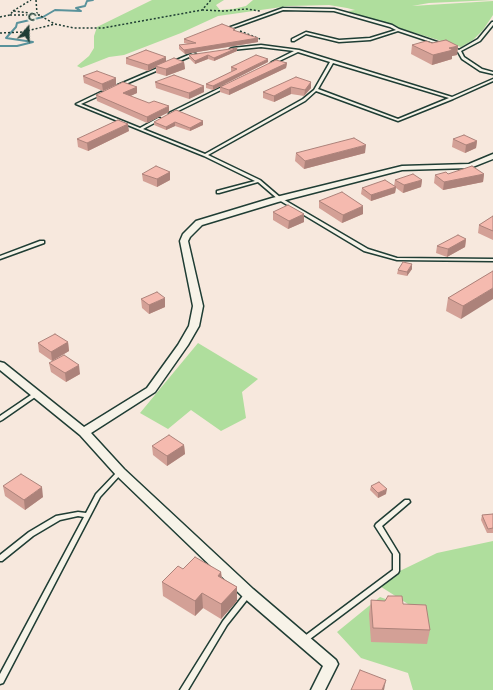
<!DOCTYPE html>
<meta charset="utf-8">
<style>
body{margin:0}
#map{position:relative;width:493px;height:690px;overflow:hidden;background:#f7e8dd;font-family:"Playpen Sans",sans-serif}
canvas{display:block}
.north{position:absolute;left:8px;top:8px;width:40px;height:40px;-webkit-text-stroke:3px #f7f3e8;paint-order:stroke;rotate:20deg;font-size:11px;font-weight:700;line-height:16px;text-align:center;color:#1f3d34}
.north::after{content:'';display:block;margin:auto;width:14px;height:18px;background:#1f3d34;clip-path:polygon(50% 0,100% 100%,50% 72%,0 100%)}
</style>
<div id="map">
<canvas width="493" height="690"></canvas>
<div class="north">С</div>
</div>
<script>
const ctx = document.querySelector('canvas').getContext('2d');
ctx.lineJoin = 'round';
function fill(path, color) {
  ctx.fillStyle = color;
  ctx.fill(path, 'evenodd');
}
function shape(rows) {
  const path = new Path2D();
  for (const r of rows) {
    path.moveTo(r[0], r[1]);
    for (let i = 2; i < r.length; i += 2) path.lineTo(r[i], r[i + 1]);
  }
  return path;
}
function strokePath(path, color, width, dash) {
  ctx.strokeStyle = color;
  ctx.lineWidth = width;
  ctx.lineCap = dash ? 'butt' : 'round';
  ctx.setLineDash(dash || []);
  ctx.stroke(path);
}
fill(shape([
 [152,0,224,0,216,5,220,10,233,9,246,6,253,0,493,0,429,3,412,6,493,1,493,15,483,30,473,40,461,47,366,18,348,11,355,10,347,8,329,5,289,6,218,16,181,33,124,55,109,57,81,68,77,66,89,56,94,48,94,36,97,27],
 [198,343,258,379,242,392,246,418,221,431,191,410,168,429,140,413],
 [493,541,493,690,413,690,408,673,361,658,337,632,380,597,419,611,375,583,437,553]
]), '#afde9d');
strokePath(shape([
 [0,46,17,46,33,42,6,38,16,27,17,23,43,17,55,10,81,11,76,8,85,6,87,1,93,0]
]), '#59929b', 2);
const service = shape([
 [283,8,334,9,392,25,399,29,443,44,440,45,398,31,370,40,339,42,306,34,294,41,292,41,292,39,306,32,339,40,370,38,396,30,390,27,334,11,283,10,230,29,228,28,283,8],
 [492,22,493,22,493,25,480,41,461,51,464,57,482,69,493,72,493,74,480,71,462,59,458,52,451,48,453,47,459,50,478,39,492,22],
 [261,45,299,50,452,97,493,79,493,81,453,99,398,121,316,91,305,101,208,155,260,180,281,198,368,249,397,258,493,259,493,261,397,260,364,251,279,200,258,182,219,193,217,193,217,191,255,181,204,156,76,104,101,92,103,92,103,94,81,104,140,128,158,118,160,118,160,120,143,129,205,154,303,99,314,90,330,62,298,52,273,64,271,63,272,62,294,51,261,47,232,50,230,49,232,48,261,45],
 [333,63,449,98,398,119,318,89,333,63],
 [193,53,196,54,175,63,172,62,193,53],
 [160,67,163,68,121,86,118,85,160,67],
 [224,86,227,87,172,114,169,113,224,86],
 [40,241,44,241,44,243,0,259,0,256,40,241],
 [36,392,39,394,38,395,2,420,0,421,0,416,34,393,36,392],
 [120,470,122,471,123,472,122,473,100,497,3,683,0,684,0,674,84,517,78,516,60,520,33,536,2,561,0,561,0,555,29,532,56,516,78,512,86,513,96,494,118,471,120,470],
 [405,500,409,500,410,502,382,526,399,554,399,571,398,573,306,642,304,643,302,642,301,640,302,638,393,570,393,554,375,526,376,524,405,500],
 [248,591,250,592,251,594,250,596,227,625,188,690,180,690,223,621,246,592,248,591]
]);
const minor = shape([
 [493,154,493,159,470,168,402,170,278,202,202,225,190,237,188,241,203,306,199,326,188,345,155,392,91,433,124,469,253,589,336,660,338,664,325,690,311,690,323,666,243,597,116,475,80,435,0,370,0,362,4,363,84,427,147,388,178,345,189,326,193,306,180,241,183,234,196,221,272,198,402,166,469,164,493,154]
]);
strokePath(service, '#1f3d34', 3);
strokePath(minor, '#1f3d34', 3);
strokePath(shape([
 [36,0,37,14],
 [202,10,224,11,246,9,260,11],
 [13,11,31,0],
 [10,15,40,15],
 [0,17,10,15,13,11,37,14,55,24,74,28,103,28,202,10,211,0],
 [240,31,260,39],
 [0,33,23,32,55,24]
]), '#1f3d34', 1.5, [2, 2]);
fill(service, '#f7f3e8');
fill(minor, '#f7f3e8');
fill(shape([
 [235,29,235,31,258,42,185,54,179,49,179,45,188,44,184,43,184,39],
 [432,43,458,46,457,55,452,56,452,59,432,65,411,54,412,45],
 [237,51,214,61,208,59,195,64,189,58,189,55],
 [126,58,166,62,184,62,185,69,166,76,156,73,156,67,148,71,126,64],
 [268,62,213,90,206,88,206,84,233,71,231,71,231,67],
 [287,63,286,68,229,95,220,92,220,87],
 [83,76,116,85,103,91,84,83],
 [155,82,204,92,189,99,156,88],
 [311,82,311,88,304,96,291,94,274,102,263,98,263,92],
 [137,87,137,93,130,96,169,112,147,123,97,101,96,95],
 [203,121,203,125,190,131,175,126,166,130,154,125,154,122],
 [129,131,88,151,78,147,77,139],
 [453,139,477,141,476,148,465,153,452,147],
 [296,153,365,153,304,169,295,161],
 [170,172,170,180,157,187,143,181,142,174],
 [448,174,484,174,483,182,443,190,434,183,435,175],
 [395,180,422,180,421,187,403,193,396,188,395,193,371,201,361,194,362,188,394,186],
 [319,201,363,214,342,223,319,208],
 [273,212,304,214,304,222,288,229,273,220],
 [493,216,493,240,478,233,479,225],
 [466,239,465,247,447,257,436,253,437,246],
 [412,269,407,276,397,274,398,270],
 [493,271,461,319,446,311,448,298],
 [141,299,165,307,149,314,142,308],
 [68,342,69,351,52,361,39,352,38,343],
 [49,363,80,374,66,382,51,372],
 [184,445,185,454,167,466,153,455,152,446],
 [3,486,43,497,25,510,5,496],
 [371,486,386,494,378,498,370,490],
 [493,514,493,533,487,533,481,520,482,515],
 [183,569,221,572,222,578,237,587,237,601,221,619,203,608,195,616,163,596,162,582],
 [371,600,403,604,430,630,427,644,371,642,369,614]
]), '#d3a096');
fill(shape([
 [258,38,258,42,185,54,184,50],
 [458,46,457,55,452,56,452,59,432,65,433,55,449,48],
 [237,48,237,51,214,61,214,58],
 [208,55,208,59,195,64,195,61],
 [166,57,166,62,155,66,156,67,148,71,148,65],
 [268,59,268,62,213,90,213,86],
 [184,62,185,69,166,76,166,69],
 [287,63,286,68,229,95,229,90],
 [116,78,116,85,103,91,102,84],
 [311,82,311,88,304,96,305,90],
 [204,86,204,92,189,99,189,93],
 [137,87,137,93,124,99,123,93],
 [291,87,291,94,274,102,274,96],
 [169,106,169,112,147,123,147,117],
 [203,121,203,125,190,131,190,128],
 [175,122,175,126,166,130,166,127],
 [128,124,129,131,88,151,87,143],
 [477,141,476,148,465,153,466,145],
 [366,145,365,153,304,169,305,161],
 [170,172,170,180,157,187,157,179],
 [484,174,483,182,443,190,444,182],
 [422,180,421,187,403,193,404,185],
 [396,187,395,193,371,201,371,195],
 [363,206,363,214,342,223,343,215],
 [304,214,304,222,288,229,289,221],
 [466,239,465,247,447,257,448,249],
 [412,264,412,269,407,276,407,272],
 [493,288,493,299,461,319,463,306],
 [165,298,165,307,149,314,149,305],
 [68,342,69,351,52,361,51,352],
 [79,365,80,374,66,382,65,373],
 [184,445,185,454,167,466,167,456],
 [42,487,43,497,25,510,24,500],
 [387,489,386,494,378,498,378,493],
 [221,572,222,586,218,576],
 [237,587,237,601,221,619,221,604],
 [202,593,203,608,195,616,195,601],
 [386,680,384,690,382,690]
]), '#ac827a');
const building = shape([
 [222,24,235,29,233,30,258,38,184,50,179,45,196,43,184,39,222,24],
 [446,40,458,46,449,48,453,50,433,55,412,45,426,41,432,43,446,40],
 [237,48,214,58,208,55,195,61,189,55,237,48],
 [146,50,166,57,148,65,126,58,146,50],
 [256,55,268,59,213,86,206,84,237,69,231,67,256,55],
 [174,58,184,62,166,69,155,66,174,58],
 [276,60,287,63,229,90,220,87,276,60],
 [97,71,116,78,102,84,83,76,97,71],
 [174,75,204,86,189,93,155,82,174,75],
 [296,77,311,82,305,90,291,87,274,96,263,92,296,77],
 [123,82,137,87,123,93,149,103,154,101,169,106,147,117,96,95,123,82],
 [176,110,203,121,190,128,175,122,166,127,154,122,176,110],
 [118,120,128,124,87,143,77,139,118,120],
 [464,135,477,141,466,145,453,139,464,135],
 [354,138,366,145,305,161,296,153,354,138],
 [156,166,170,172,157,179,142,174,156,166],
 [472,166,484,174,444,182,435,175,446,172,448,174,472,166],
 [413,174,422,180,404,185,395,180,413,174],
 [385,180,396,187,371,195,362,188,385,180],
 [342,192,363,206,343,215,319,201,342,192],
 [288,205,304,214,289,221,273,212,288,205],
 [493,216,493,231,479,225,493,216],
 [458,235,466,239,448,249,437,246,458,235],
 [403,262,412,264,407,272,398,270,403,262],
 [493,271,493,288,463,306,448,298,493,271],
 [157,292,165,298,149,305,141,299,157,292],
 [55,334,68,342,51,352,38,343,55,334],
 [64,355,79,365,65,373,49,363,64,355],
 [169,435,184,445,167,456,152,446,169,435],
 [21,474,42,487,24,500,3,486,21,474],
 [379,482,387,489,378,493,371,486,379,482],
 [493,514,493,528,488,529,482,515,493,514],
 [195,557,221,572,218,576,237,587,221,604,202,593,195,601,162,582,178,566,183,569,195,557],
 [388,596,402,596,403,604,426,605,430,630,373,628,371,600,385,601,388,596],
 [360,670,386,680,382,690,351,690,360,670]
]);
fill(building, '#f5baaf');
strokePath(building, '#ac827a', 1);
</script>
